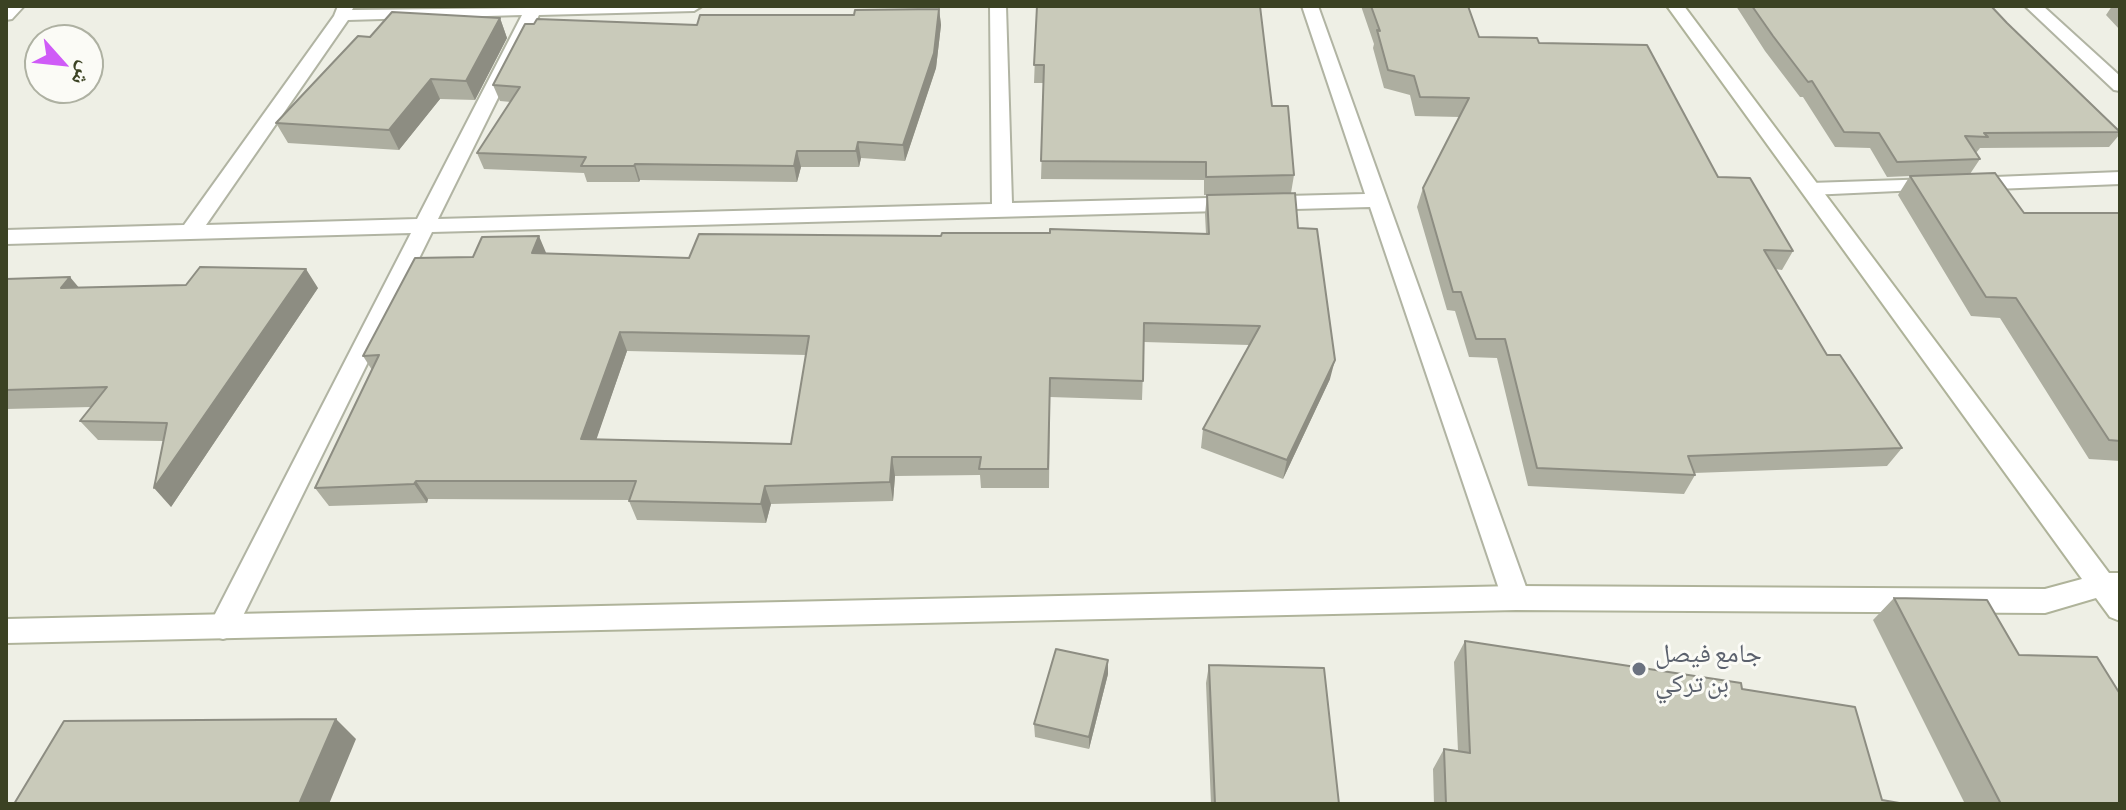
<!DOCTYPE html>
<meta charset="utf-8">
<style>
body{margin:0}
#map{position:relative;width:2126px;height:810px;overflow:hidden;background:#eeefe5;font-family:"Asap Condensed","Noto Naskh Arabic",sans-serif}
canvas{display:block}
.frame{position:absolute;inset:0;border:8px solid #3b4223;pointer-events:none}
.north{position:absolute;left:24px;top:24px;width:80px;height:80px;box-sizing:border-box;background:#fbfbf6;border:2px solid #aeb1a2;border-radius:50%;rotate:117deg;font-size:22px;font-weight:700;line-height:32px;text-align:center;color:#3b4223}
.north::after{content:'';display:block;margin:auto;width:28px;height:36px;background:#cf5bf7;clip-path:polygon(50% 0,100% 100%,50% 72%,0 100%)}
</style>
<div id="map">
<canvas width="2126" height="810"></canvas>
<div class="frame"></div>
<div class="north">ش</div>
</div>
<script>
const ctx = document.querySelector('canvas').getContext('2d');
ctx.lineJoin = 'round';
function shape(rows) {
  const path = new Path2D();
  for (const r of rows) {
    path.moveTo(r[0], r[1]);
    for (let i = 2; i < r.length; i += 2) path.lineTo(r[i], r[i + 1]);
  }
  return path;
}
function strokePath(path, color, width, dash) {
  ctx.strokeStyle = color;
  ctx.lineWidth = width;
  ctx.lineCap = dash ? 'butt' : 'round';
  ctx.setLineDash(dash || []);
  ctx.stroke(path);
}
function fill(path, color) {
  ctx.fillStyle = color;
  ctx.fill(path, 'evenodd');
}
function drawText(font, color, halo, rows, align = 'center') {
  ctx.font = font + ' "Asap Condensed","Noto Naskh Arabic",sans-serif';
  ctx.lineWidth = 6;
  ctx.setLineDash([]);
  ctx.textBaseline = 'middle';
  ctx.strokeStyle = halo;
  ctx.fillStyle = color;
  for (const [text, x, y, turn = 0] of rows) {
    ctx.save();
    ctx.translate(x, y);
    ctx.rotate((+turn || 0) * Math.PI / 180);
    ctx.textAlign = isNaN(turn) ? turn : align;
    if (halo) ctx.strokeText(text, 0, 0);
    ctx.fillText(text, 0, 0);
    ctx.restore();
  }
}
const street = shape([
 [6,6,24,6,12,19,6,20,6,6],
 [338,6,354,6,352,10,702,6,694,11,539,15,438,219,992,204,990,6,1006,6,1012,203,1365,194,1302,6,1318,6,1530,598,1526,606,1516,610,1506,606,1502,598,1370,207,432,232,233,636,223,639,213,636,209,627,213,618,411,233,6,244,6,230,184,225,334,16,338,6],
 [522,15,417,219,206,225,348,20,522,15],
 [2025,6,2043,6,2120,76,2120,91,2114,90,2025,6],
 [2120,172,2120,184,1970,190,1960,184,1970,178,2120,172],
 [1934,179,1941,181,1944,185,1941,189,1810,195,1800,189,1810,183,1934,179]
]);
const secondary = shape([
 [1667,6,1684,6,2109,573,2120,573,2120,621,2110,617,2096,598,2045,613,1516,610,6,643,6,619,1516,586,2045,589,2082,579,1667,6]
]);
strokePath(street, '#b1b4a3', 4);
strokePath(secondary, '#afb39a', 4);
fill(street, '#fff');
fill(secondary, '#fff');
fill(shape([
 [1037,6,1272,106,1294,175,1291,193,1204,195,1204,180,1041,179,1044,83,1034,83],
 [1361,6,1468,6,1479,37,1539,43,1718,177,1793,251,1782,270,1775,269,1827,355,1902,448,1887,466,1694,473,1695,475,1684,494,1528,486,1497,358,1469,357,1455,311,1447,310,1417,207,1423,188,1459,117,1415,116,1410,95,1384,88,1373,48,1374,44],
 [1736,6,1991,6,2007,23,2120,131,2120,134,2109,147,1980,148,1976,153,1980,159,1970,174,2024,213,2120,213,2120,461,2089,459,2000,318,1971,316,1898,195,1910,176,1887,177,1870,148,1835,147,1803,97,1800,97,1765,51],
 [2112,6,2120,6,2120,30,2106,15],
 [939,9,941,25,936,68,905,161,861,158,859,167,801,167,797,182,640,180,639,182,587,182,584,173,484,169,477,153,511,102,500,101,493,85,854,15],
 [500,18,507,38,475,100,440,99,399,150,288,143,276,123,370,37],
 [1207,195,1298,228,1330,379,1283,479,1201,448,1203,429,1249,345,1144,342,1142,400,1050,397,1049,488,981,488,980,475,895,476,893,501,771,504,766,523,637,520,629,501,630,500,428,499,427,503,329,506,315,488,372,370,363,356,473,257,546,253,689,258,941,236,1206,234,1205,214],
 [627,351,806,355,791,444,596,439],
 [6,279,79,288,318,288,171,507,164,441,98,440,80,421,91,407,6,409],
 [1894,598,2019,655,2120,804,1965,804,1873,620],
 [1465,641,1742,689,1882,800,1905,804,1434,804,1433,769,1444,749,1458,751,1454,662],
 [1209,665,1339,804,1211,804,1206,683],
 [1108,674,1089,749,1035,737,1034,724]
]), '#adaea0');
fill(shape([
 [939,9,941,25,936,68,905,161,903,145],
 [500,18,507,38,475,100,466,81],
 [431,79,440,99,399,150,389,130],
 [858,142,861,158,859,167,856,151],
 [797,151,801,167,797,182,794,166],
 [635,164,640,180,639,182,634,166],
 [539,236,547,255,532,253],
 [306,269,318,288,171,507,154,488],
 [70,277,86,296,61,288],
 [620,332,627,351,590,458,581,439],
 [1335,360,1330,379,1283,479,1287,460],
 [892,457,895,476,893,501,890,482],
 [416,481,428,499,427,503,414,484],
 [765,486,771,504,766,523,761,504],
 [1108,660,1108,674,1089,749,1089,737],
 [336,719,356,739,329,804,299,804]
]), '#8d8d82');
const building = shape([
 [1037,6,1260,6,1272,106,1288,106,1294,175,1206,177,1206,162,1041,161,1044,65,1034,65,1037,6],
 [1371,6,1468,6,1479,37,1537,38,1539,43,1647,45,1718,177,1750,178,1793,251,1764,250,1827,355,1840,355,1902,448,1688,456,1695,475,1537,468,1505,339,1476,339,1461,292,1453,292,1423,188,1469,98,1420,97,1414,76,1388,70,1377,30,1380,31,1371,6],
 [1752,6,1991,6,2007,23,2120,132,1984,133,1988,137,1965,136,1980,159,1897,162,1879,133,1844,132,1812,81,1808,82,1773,36,1752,6],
 [939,9,934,53,903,145,858,142,856,151,797,151,794,166,635,164,634,166,581,166,586,157,477,153,520,87,493,85,525,24,534,24,537,19,697,25,700,15,854,15,855,10,939,9],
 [392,12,500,18,466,81,431,79,389,130,276,123,358,36,370,37,392,12],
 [1995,173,2024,213,2120,213,2120,441,2109,440,2016,298,1986,297,1910,176,1995,173],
 [1295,193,1298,228,1317,229,1335,360,1287,460,1203,429,1260,326,1144,323,1143,381,1050,378,1048,469,979,469,981,457,892,457,890,482,765,486,761,504,629,501,636,481,416,481,414,484,315,488,379,355,363,356,415,258,473,257,482,237,539,236,532,253,689,258,699,234,941,236,942,233,1050,233,1050,229,1209,234,1207,195,1295,193],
 [620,332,809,336,791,444,581,439,620,332],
 [200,267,306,269,154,488,167,423,80,421,107,387,6,390,6,279,70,277,61,288,186,285,200,267],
 [1894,598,1987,600,2019,655,2097,657,2120,694,2120,804,2001,804,1894,598],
 [1465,641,1741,683,1742,689,1855,707,1882,800,1905,804,1446,804,1444,749,1470,753,1465,641],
 [1056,649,1108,660,1089,737,1034,724,1056,649],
 [1209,665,1324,668,1339,804,1215,804,1209,665],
 [336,719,299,804,14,804,64,721,336,719]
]);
fill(building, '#c9caba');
strokePath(building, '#8d8d82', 2);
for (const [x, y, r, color] of [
 [1639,669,8,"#6b7280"]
]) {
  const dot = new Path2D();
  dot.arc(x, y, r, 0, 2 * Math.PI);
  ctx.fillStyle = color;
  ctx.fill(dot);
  strokePath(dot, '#fbfbf6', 3);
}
drawText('26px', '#5b616d', '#fbfbf6', [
 ["جامع فيصل",1655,654],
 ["بن تركي",1655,684]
], 'left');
</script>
